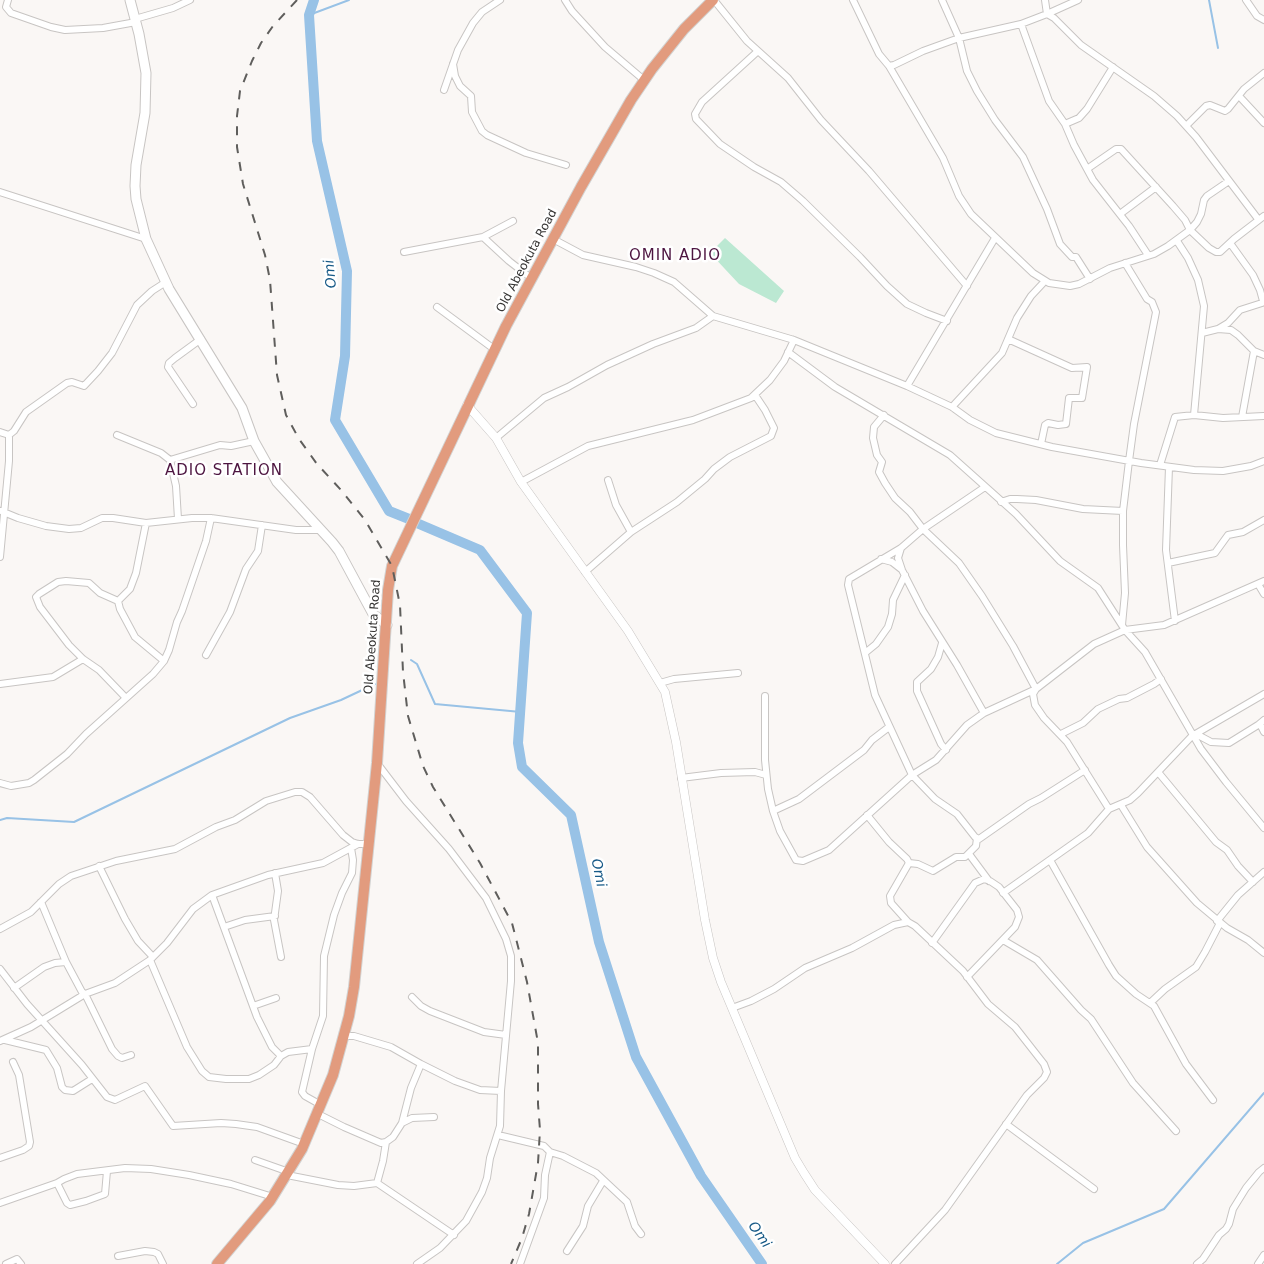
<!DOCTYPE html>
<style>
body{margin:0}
canvas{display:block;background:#faf7f5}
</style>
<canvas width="1264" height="1264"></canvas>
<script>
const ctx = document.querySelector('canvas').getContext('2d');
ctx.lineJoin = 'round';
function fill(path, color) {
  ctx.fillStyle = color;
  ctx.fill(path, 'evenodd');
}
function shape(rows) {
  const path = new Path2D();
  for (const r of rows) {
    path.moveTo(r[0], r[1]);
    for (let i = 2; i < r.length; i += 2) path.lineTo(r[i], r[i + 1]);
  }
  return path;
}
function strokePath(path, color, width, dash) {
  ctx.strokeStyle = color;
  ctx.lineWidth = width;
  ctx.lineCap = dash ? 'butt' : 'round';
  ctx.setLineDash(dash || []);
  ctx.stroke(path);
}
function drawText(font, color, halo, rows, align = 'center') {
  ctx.font = font + ' "DejaVu Sans",sans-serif';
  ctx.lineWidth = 5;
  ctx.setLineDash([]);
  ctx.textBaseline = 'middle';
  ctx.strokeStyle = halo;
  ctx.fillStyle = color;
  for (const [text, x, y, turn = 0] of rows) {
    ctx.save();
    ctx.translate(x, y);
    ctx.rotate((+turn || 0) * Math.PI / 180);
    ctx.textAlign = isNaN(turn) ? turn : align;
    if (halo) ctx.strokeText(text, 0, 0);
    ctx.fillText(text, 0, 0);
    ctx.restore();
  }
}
fill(shape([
 [725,238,784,291,776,303,739,284,710,253]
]), '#bbe8d2');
strokePath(shape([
 [1209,0,1218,48],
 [309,15,349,0],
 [411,660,417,664,435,704,521,712],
 [0,820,7,818,74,822,290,718,341,700,375,684],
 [1057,1264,1083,1243,1164,1209,1264,1093]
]), '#98c2e6', 2);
strokePath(shape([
 [314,0,309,15,317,141,347,271,345,356,335,420,389,511,409,519],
 [419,524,480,550,527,613,518,743,522,767,571,815,599,942,636,1057,701,1176,762,1264]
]), '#98c2e6', 10);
const minor = shape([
 [8,0,6,7,11,13,51,27,65,30,103,28,136,22],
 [565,0,572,11,605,47,644,80],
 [714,0,747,41,788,78,821,120,869,171,967,286],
 [853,0,879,54,889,66,894,65,923,51,959,38,1021,24,1047,14,1078,0],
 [942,0,959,38,967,71,977,91,995,120,1023,157,1047,209,1060,244,1072,257,1076,257,1090,279],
 [1045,0,1047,14,1054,18,1081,45,1154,96,1177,116,1196,137,1258,219],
 [1246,0,1257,16,1264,20],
 [135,19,173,8,190,0],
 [1021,24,1049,101,1065,124,1074,145,1093,180,1129,226,1148,255],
 [758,51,702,102,695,114,696,119,720,144,754,167,781,182,803,201,860,257,887,286,907,304,926,313,947,321],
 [453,64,455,76,460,86,471,96,472,112,482,131,487,135,526,153,566,165],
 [889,66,943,158,959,196,971,214,1033,273,1049,283,1070,286,1079,284,1110,268,1154,254,1168,246,1190,230,1197,222,1201,214,1204,200,1207,196,1229,181],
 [444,90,458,50,473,23,482,12,500,0],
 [1239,96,1264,123],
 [1065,124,1079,118,1087,109,1113,67],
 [1186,126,1206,106,1210,105,1225,111,1228,109,1244,89,1264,73],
 [1087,169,1116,149,1121,149,1173,206,1185,220,1190,230,1209,248,1216,252,1220,252,1234,239,1264,216],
 [0,192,146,239],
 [1120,214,1156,187],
 [483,237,509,261,531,278],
 [553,239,583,255,636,267,654,273,674,282,713,316,794,340,907,386,952,407,970,420,996,433,1052,447,1141,463,1194,470,1223,471,1251,466,1264,461],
 [1177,241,1188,258,1198,280,1204,306,1194,415],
 [404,252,483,237,513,221],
 [437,307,494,349],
 [1218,329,1228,323,1240,310,1262,303,1263,301,1260,290,1253,275,1230,243],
 [1202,333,1218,329,1231,330,1238,335,1254,351,1264,355],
 [1008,339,1072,368,1087,367,1082,398,1069,398,1066,424,1058,425,1048,423,1045,425,1041,444],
 [788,352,835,387,950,455,1016,514,1060,561,1098,588,1125,630,1145,652,1201,749,1226,782,1264,828],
 [907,386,995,238],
 [193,404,168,367,169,363,175,358,201,339],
 [952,407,1002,353,1017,318,1031,296,1045,281],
 [884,415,874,427,873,438,877,455,882,462,879,472,885,483,895,498,910,512,923,529,959,563,982,596,1013,646,1036,689,1033,694,1035,705,1044,718,1067,742,1109,809],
 [1242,417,1254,351],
 [0,432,9,435],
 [117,435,161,453,170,460,176,486,178,519],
 [496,438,544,398,568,387,607,365,653,344,696,328,713,316],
 [170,460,220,445,231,446,254,441],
 [1160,465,1175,417,1194,415,1223,418,1264,416],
 [1169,467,1166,550,1175,621],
 [608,480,616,505,631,532],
 [521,482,588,446,693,420,751,398,770,380,784,361,794,340],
 [985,487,923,529,901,548,849,579,848,585,875,695,912,775,935,799,957,814,975,837,979,839,1029,804,1041,798,1085,770],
 [1001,502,1010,499,1017,499,1036,500,1083,509,1123,511],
 [1,511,18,518,46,526,69,529,81,528,102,518,113,518,146,523,192,518,211,518,296,530,320,530],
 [901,548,898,558,902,570,923,611,957,665,984,713],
 [0,557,9,461,9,435,14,431,26,412,67,383,72,382,84,386,98,371,112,353,137,305,152,291,166,282],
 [881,559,892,562,901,569],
 [1168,563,1215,553,1228,535,1243,532,1264,520],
 [585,572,631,532,677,502,705,479,714,469,730,457,771,436,774,428,765,410,755,395],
 [1258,584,1264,594],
 [118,601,130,589,136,573,146,523],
 [1122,625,1125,593,1123,545,1123,511,1129,461,1134,424,1156,312,1152,302,1147,299,1125,263],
 [942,643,938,657,931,669,917,682,917,691,941,744,946,750],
 [865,653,876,644,888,627,892,614,893,600,905,575],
 [206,655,230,612,246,569,258,551,262,525],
 [660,683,674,679,738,673],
 [0,684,53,677,83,659],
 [765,696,765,760,768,789,773,811,780,831,796,860,803,861,829,850,912,775,936,760,967,725,984,713,1036,689,1094,644,1125,630,1164,625,1264,581],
 [126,698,99,670,83,659,69,645,40,607,36,597,39,594,58,582,66,581,89,583,100,593,118,601,120,609,135,637,164,661],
 [1258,725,1264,720],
 [1061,734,1083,723,1098,709,1119,699,1127,698,1154,684,1161,679],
 [1196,734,1211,742,1229,743,1258,725,1261,726,1264,732],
 [377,763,406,801,449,849,486,898,506,939,511,956,511,981,501,1091,500,1126,490,1158,487,1178,482,1192,466,1221,440,1248,417,1264],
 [1158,772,1216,842,1227,850,1238,866,1253,882],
 [681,778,721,773,755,772,766,775],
 [0,783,11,786,29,783,34,780,67,754,86,734,153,674,164,661,169,650,177,622,182,611,206,541,211,518],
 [1121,805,1147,847,1197,903,1227,928,1248,940,1264,953],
 [773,811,799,799,864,750,872,740,889,727],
 [867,815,889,842,907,859,909,863,890,896,891,903,908,922,915,926,963,971,988,1004,1015,1027,1044,1064,1047,1072,1044,1078,1027,1095,945,1210,895,1264],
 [969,854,989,881],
 [1050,860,1109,965,1116,976,1136,994,1154,1006,1186,1064,1213,1100],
 [909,863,918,864,933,871,956,857,965,857,976,846,977,838],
 [99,866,125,919,138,941,153,957],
 [275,873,278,891,274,920,281,957],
 [1003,893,1088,833,1109,809,1130,800,1138,793,1192,736,1264,694],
 [212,895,257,1017,272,1047,281,1056,288,1052,312,1049],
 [41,902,66,962,82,992,85,994,112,1049,118,1056,122,1058,131,1055],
 [1217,921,1238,895,1264,872],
 [224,927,245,920,275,916],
 [0,929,31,912,59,884,71,876,116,861,175,849,216,827,235,820,266,801,295,792,302,792,310,797,343,835,352,842,358,844,368,844],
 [1003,940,1037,960,1081,1010,1091,1019,1133,1083,1176,1131],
 [932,943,975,883,984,879,990,881,999,887,1017,910,1019,917,1015,927,967,977],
 [150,960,187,1047,202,1071,209,1077,226,1079,249,1079,259,1075,274,1065,281,1056],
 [0,969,27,1004,82,1065,107,1097,115,1100,145,1086,173,1126,221,1123,236,1124,257,1127,304,1144],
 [14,988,44,967,55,963,66,962],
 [412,997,421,1006,430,1011,484,1032,506,1035],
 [1150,1003,1165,989,1196,967,1205,952,1220,923],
 [253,1006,276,998],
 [732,1008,751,1001,774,989,805,968,852,948,894,925,908,922],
 [343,1036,354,1036,391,1047,421,1064,455,1081,480,1090,501,1091],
 [5,1040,46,1050,57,1068,62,1087,65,1090,73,1091,92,1079],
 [0,1041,31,1027,85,994,115,983,150,960,167,943,193,909,212,895,268,875,323,863,358,844],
 [321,1105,305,1096,302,1092,312,1049,323,1016,324,956,334,915,342,893,352,873,353,860,351,848],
 [318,1114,344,1127,381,1143,386,1142,393,1137,402,1123,412,1118,434,1117],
 [402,1123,411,1088,421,1064],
 [1006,1124,1094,1189],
 [498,1135,544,1146,550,1152,563,1156,596,1173,627,1202,635,1226,641,1234],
 [0,1158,23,1150,29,1146,30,1142,19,1075,13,1062],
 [255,1160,289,1172],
 [287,1175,338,1185,354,1186,377,1183,454,1235],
 [57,1183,67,1203,70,1205,86,1201,105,1194,107,1171],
 [377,1183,383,1161,386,1142],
 [0,1203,57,1183,64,1179,77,1174,125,1168,151,1169,189,1175,231,1184,273,1197],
 [567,1251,583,1226,588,1206,603,1181],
 [118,1256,145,1251,154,1252,158,1254,163,1264],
 [6,1264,17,1259,21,1264],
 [520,1264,544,1198,545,1175,550,1152],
 [1197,1264,1203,1259,1219,1235,1226,1229,1229,1224,1233,1209,1246,1188,1259,1172,1264,1168],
 [1258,1264,1264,1255]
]);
const tertiary = shape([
 [467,405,496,438,521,482,628,631,665,692,676,742,705,920,713,958,721,982,795,1158,804,1173,815,1190,885,1264]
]);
const secondary = shape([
 [130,0,139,34,146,73,145,113,136,165,135,186,136,199,146,239,169,289,242,408,254,441,277,482,332,542,339,551,373,614,387,625]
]);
const trunk = shape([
 [217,1264,270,1201,302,1149,333,1075,349,1016,354,987,377,763,388,590,392,566,506,326,581,187,631,100,652,69,684,29,713,0]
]);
strokePath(minor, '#c8c5c3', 8);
strokePath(tertiary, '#c8c5c3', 9);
strokePath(secondary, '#c8c5c3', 11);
strokePath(trunk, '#d3d3d2', 12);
strokePath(minor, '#fff', 6);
strokePath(tertiary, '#fff', 8);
strokePath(secondary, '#fff', 9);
strokePath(trunk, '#e29b7e', 10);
strokePath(shape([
 [297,0,273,26,261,43,252,61,240,91,237,116,237,147,243,184,265,255,270,280,277,375,286,415,299,439,317,464,341,490,365,520,392,566,400,605,403,672,408,716,423,766,433,787,480,863,512,923,527,982,538,1043,538,1104,540,1130,538,1163,529,1214,522,1238,511,1264]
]), '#5f5e5c', 2, [9, 9]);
drawText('12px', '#363534', '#fff', [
 ["Old Abeokuta Road",527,261,-62],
 ["Old Abeokuta Road",373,637,-86]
]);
drawText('italic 14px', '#185a87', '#fff', [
 ["Omi",331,274,-96],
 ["Omi",598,873,78],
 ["Omi",759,1235,55]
]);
ctx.letterSpacing = '1px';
drawText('15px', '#4d1540', '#fff', [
 ["OMIN ADIO",675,256],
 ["ADIO STATION",224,471]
]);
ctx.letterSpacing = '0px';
</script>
